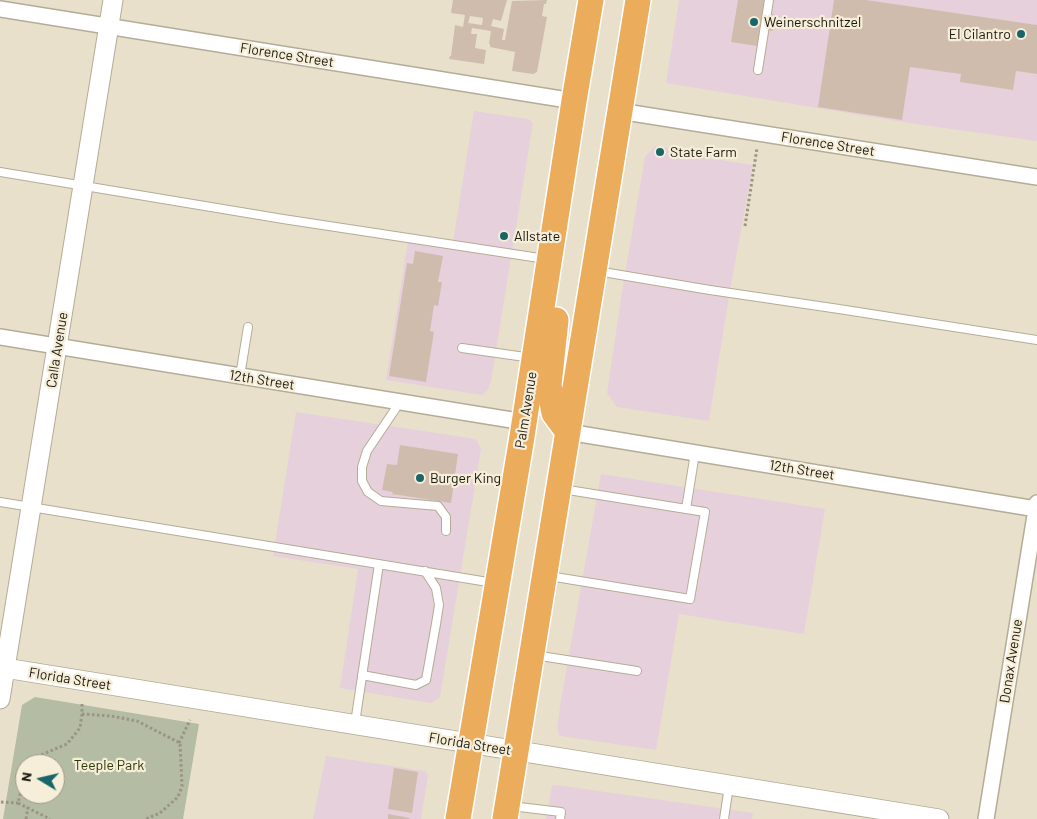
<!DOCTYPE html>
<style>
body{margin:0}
#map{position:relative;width:1037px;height:819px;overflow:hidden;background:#e8e0cb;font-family:Barlow,sans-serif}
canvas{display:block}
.north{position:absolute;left:15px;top:754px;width:50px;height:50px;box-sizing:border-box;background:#f6eed8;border:1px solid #9e9888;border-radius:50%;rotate:279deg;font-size:14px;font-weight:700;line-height:20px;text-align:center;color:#19170f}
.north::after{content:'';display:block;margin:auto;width:18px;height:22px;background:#186669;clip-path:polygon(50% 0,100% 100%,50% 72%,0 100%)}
</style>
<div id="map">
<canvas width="1037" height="819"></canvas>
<div class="north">N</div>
</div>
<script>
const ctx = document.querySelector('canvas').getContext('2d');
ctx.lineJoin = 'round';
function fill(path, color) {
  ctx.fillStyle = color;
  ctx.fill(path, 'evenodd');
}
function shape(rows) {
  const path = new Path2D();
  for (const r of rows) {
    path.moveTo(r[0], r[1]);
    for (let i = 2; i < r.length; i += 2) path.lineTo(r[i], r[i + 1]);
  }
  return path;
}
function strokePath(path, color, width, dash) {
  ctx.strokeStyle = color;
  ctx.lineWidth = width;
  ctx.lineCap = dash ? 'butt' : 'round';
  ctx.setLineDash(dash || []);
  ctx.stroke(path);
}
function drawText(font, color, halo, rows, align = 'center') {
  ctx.font = font + ' Barlow,sans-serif';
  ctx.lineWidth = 4.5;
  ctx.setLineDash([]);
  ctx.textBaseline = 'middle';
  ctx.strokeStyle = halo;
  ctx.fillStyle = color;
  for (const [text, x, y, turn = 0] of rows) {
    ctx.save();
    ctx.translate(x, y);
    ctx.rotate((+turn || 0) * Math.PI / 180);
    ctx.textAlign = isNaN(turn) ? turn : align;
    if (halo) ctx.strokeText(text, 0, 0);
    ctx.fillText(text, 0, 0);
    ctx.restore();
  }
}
fill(shape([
 [679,0,1037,0,1037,141,909,123,666,83],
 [474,111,528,119,533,123,491,381,488,389,482,395,386,380,408,241,452,248],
 [655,146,667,148,668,152,753,165,729,296,709,421,617,407,607,393,623,286,645,157],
 [296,412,476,439,481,449,440,697,435,701,431,703,340,688,358,569,273,556],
 [601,474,825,509,804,634,679,614,656,750,560,736,557,729,561,700],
 [326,756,425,771,428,775,421,819,313,819],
 [556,785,753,813,752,819,546,819,552,786]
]), '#e6d0dc');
fill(shape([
 [35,697,199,724,183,819,3,819,22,705],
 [25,764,55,764,55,794,25,794]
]), '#b4bca3');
fill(shape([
 [453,0,507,0,501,21,493,19,491,26,504,29,502,40,505,40,512,1,547,0,546,4,544,4,542,16,547,17,537,72,533,74,512,71,515,52,490,47,490,44,489,44,491,31,472,28,471,34,477,34,475,48,486,50,484,64,449,59,450,56,451,56,455,25,463,27,465,15,451,13],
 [470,16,483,18,482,25,468,23],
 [738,0,765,0,763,12,776,15,773,31,760,29,757,46,731,42],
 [834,0,866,0,1037,25,1037,74,1016,71,1013,90,960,82,961,74,910,67,902,120,818,107],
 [415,251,443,256,438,282,442,282,438,306,434,305,430,331,434,332,426,382,389,376,407,263,413,264],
 [400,445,458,454,451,503,392,494,393,492,382,490,387,464,397,465],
 [394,768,418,772,412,813,388,809],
 [388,814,410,818,409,819,388,819]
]), '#d0bcad');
const service = shape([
 [758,70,769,0],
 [0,172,283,219,546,259],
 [597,271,710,290,839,309,1037,340],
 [462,348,532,358],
 [240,376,248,327],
 [400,402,367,451,362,467,362,481,368,492,381,501,438,506,446,517,446,531],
 [0,502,494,583],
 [686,509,695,453],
 [549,576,690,599,705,512,562,489],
 [534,655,637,671],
 [362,675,416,685,426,680,436,624,439,605,436,588,425,571],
 [355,723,379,564],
 [511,806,561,812,560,819],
 [724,819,729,786]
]);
const minor = shape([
 [0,9,574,101],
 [619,111,1037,177],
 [0,337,524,422],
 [568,432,1037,509],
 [986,819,1037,503]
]);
const tertiary = shape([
 [5,668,939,819],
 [0,699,113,0]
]);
const trunk = shape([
 [556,320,549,385,554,413,568,432],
 [458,819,521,443,574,101,591,0],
 [505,819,638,0]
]);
strokePath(service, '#b4ac97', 10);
strokePath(minor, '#b4ac97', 18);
strokePath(tertiary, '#b4ac97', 21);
strokePath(trunk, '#fff', 28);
strokePath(shape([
 [745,226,757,148],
 [82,714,111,716,137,721,180,743,182,786,178,797,160,813,146,819],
 [179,743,190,720],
 [30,764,36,757,67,744,80,728,82,714,82,702],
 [25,774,18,803,50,819],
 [1,802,18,803],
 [26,819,28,807]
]), '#9a9484', 3, [2.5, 2.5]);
strokePath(service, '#fff', 8);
strokePath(minor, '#fff', 15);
strokePath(tertiary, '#fff', 19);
strokePath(trunk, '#ebac5c', 25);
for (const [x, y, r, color] of [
 [754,22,5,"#186669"],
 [1021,34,5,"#186669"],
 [660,152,5,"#186669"],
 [504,236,5,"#186669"],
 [420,478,5,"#186669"]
]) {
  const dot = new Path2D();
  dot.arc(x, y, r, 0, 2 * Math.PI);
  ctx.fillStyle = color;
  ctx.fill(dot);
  strokePath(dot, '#f6eed8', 2);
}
drawText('14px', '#19170f', '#f6eed8', [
 ["Weinerschnitzel",764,22],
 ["El Cilantro",1011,34,"right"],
 ["State Farm",670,152],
 ["Allstate",514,236],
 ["Burger King",430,478]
], 'left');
drawText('14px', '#19170f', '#f6eed8', [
 ["Florence Street",287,55,9],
 ["Florence Street",828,144,9],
 ["Calla Avenue",57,350,-81],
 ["12th Street",262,380,9],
 ["Palm Avenue",526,410,-81],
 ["12th Street",802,470,9],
 ["Donax Avenue",1011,661,-81],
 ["Florida Street",70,679,9],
 ["Florida Street",470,744,9]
]);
drawText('14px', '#2c3806', '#f6eed8', [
 ["Teeple Park",109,765]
]);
</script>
